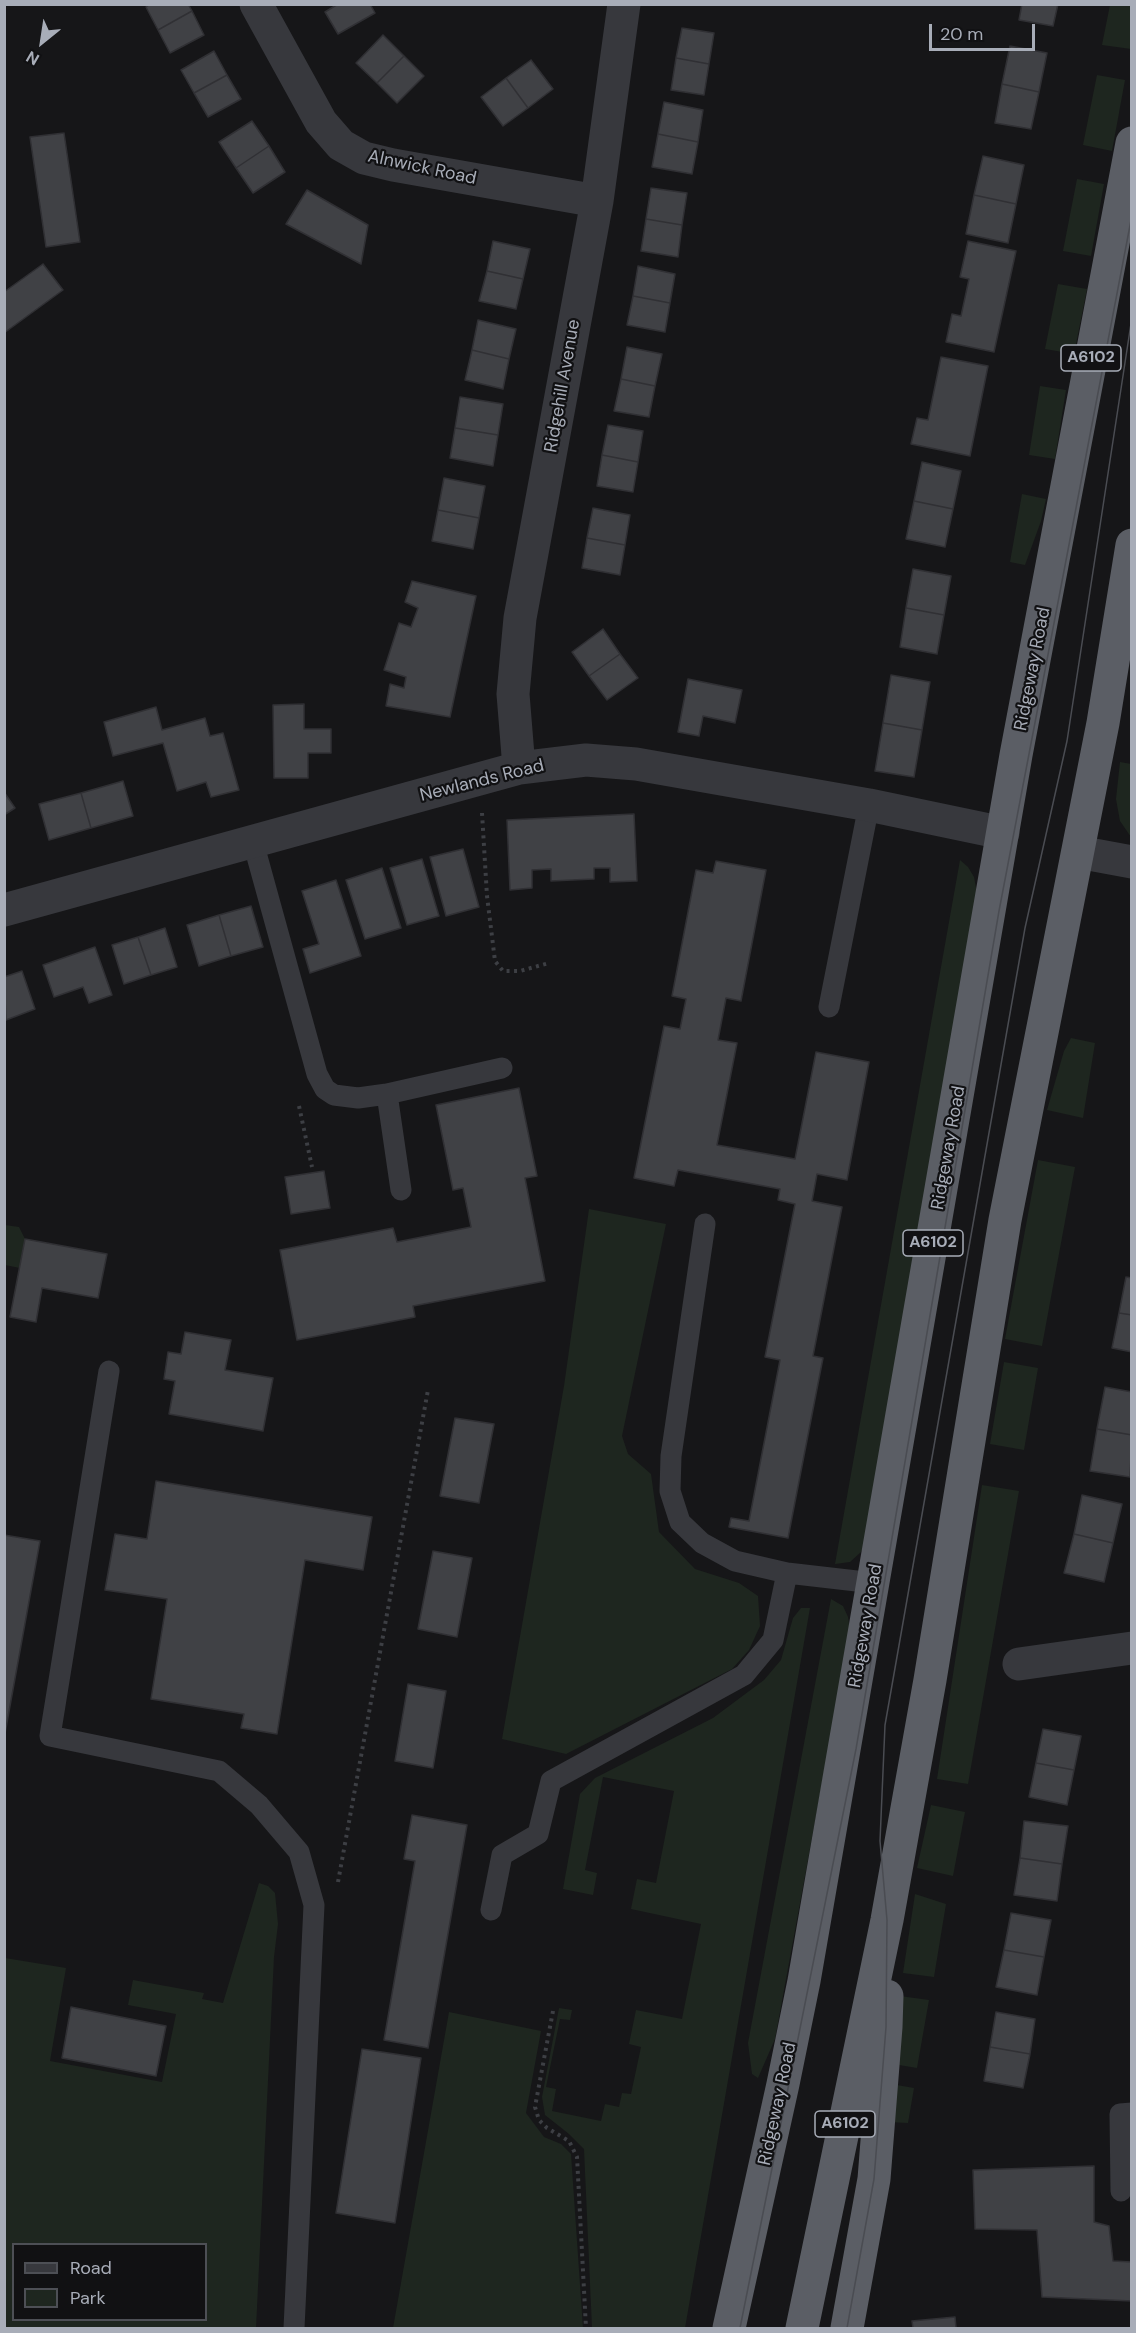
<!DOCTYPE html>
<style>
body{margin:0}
#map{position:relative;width:1136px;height:2333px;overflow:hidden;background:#161618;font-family:"DM Sans",sans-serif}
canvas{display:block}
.frame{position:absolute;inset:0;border:6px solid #a8adb8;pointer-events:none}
.legend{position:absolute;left:12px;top:2243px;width:195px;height:78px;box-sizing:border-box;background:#111113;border:2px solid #4d4f55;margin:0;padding:8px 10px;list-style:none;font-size:18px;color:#a8adb8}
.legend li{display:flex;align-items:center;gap:12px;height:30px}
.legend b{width:30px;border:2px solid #4d4f55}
.north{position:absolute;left:12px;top:12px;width:60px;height:60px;-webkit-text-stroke:4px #111113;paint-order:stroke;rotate:210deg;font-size:16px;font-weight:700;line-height:24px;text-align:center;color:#a8adb8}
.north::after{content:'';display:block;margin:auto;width:21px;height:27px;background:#a8adb8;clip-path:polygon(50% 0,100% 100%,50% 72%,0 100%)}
.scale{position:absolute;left:929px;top:24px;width:106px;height:27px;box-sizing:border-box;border:3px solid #a8adb8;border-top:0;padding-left:8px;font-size:18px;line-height:21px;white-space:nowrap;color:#a8adb8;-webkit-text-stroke:4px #111113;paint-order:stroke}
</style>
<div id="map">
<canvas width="1136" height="2333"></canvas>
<div class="frame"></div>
<ul class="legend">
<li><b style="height:8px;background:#37383d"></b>Road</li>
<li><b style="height:16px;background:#1e261f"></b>Park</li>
</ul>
<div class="north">N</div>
<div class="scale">20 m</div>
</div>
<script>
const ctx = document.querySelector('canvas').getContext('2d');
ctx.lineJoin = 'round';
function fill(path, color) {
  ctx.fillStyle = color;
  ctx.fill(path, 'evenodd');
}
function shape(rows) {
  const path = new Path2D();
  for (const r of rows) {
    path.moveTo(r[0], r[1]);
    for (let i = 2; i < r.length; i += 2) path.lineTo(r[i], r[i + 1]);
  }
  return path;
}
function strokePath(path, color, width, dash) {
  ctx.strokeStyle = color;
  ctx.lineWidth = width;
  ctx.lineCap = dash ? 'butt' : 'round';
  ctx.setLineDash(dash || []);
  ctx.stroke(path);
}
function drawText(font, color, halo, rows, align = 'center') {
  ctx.font = font + ' "DM Sans",sans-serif';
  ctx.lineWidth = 4.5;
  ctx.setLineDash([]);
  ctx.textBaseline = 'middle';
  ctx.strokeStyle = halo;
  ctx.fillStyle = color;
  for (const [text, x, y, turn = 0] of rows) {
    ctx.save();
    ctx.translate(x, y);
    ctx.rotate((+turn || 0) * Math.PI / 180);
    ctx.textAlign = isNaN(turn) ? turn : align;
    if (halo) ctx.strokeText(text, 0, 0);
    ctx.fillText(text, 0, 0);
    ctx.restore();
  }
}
fill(shape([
 [1110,5,1131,5,1131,49,1102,45],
 [1097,75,1125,80,1112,151,1083,145],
 [1077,179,1104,184,1091,256,1063,251],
 [1058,284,1087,289,1074,354,1045,349],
 [1040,386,1066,390,1055,459,1029,455],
 [1022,494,1046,499,1041,521,1025,565,1010,562],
 [1120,762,1131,764,1131,837,1120,821,1116,799],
 [960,860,968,867,974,877,978,899,866,1542,861,1552,850,1562,835,1564],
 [1071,1038,1095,1043,1083,1118,1047,1110,1064,1051],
 [1038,1160,1075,1167,1042,1346,1005,1339],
 [589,1209,666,1224,622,1436,628,1454,651,1474,659,1532,695,1569,739,1583,758,1596,760,1626,749,1650,732,1669,566,1754,502,1739,564,1386],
 [5,1225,19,1227,25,1239,20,1268,5,1265],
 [1004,1362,1038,1368,1024,1450,990,1444],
 [982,1485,1019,1491,968,1784,937,1779],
 [831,1599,843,1606,848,1617,850,1631,775,2039,758,2078,752,2074,748,2043],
 [801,1608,810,1608,685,2328,592,2328,584,2149,569,2134,545,2115,542,2097,559,2008,572,2010,570,2020,560,2019,546,2087,556,2089,552,2111,601,2121,605,2104,619,2107,622,2093,631,2094,641,2047,629,2044,636,2010,682,2019,701,1924,631,1909,637,1879,656,1883,674,1791,603,1777,585,1870,597,1873,593,1895,563,1889,580,1794,595,1778,713,1718,764,1680,781,1660,793,1618],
 [931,1805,965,1812,953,1876,917,1868],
 [259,1883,268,1886,275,1893,278,1924,274,1957,256,2328,5,2328,5,1958,66,1968,50,2061,162,2082,176,2014,128,2005,133,1980,204,1993,202,1999,223,2003],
 [14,2244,206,2244,206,2320,14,2320],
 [915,1894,946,1904,934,1977,903,1973],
 [900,1996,929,2000,917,2068,893,2064],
 [449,2012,541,2031,526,2113,544,2137,561,2144,571,2154,583,2328,393,2328],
 [891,2084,914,2088,908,2123,888,2122]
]), '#1e261f');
const building = shape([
 [150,4,188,4,192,11,158,30,146,7,150,4],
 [338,4,370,4,375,13,338,34,325,12,338,4],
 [1022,4,1058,4,1053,26,1019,20,1022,4],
 [192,11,204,35,170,53,158,30,192,11],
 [682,28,714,33,709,64,676,58,682,28],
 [383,35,404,56,377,83,356,63,383,35],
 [1010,46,1047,53,1039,92,1002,84,1010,46],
 [214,51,227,75,194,93,181,70,214,51],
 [404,56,424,76,397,103,377,83,404,56],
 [676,58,709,64,704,95,671,90,676,58],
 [531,60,553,89,528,108,506,78,531,60],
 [227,75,241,99,208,117,194,93,227,75],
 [506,78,528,108,503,126,481,97,506,78],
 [1002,84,1039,92,1031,129,995,123,1002,84],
 [664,102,703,110,698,142,658,134,664,102],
 [252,121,269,146,236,168,219,142,252,121],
 [64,133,80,242,46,247,30,137,64,133],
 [658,134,698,142,692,174,652,167,658,134],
 [269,146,285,172,253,193,236,168,269,146],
 [983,156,1024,165,1016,204,974,195,983,156],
 [651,188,687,193,682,225,646,219,651,188],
 [307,190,368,225,361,264,286,224,307,190],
 [974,195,1016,204,1008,243,966,234,974,195],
 [646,219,682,225,678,257,641,251,646,219],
 [493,241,530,249,523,279,487,271,493,241],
 [968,241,1016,251,994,352,946,342,952,314,961,316,969,279,960,277,968,241],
 [43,264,63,290,4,333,4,292,43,264],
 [638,266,675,274,670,303,633,296,638,266],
 [487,271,523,279,516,309,479,301,487,271],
 [633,296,670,303,665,332,627,325,633,296],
 [478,320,516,329,509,359,472,350,478,320],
 [627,347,662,354,655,386,621,379,627,347],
 [472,350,509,359,503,389,465,380,472,350],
 [941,357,988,366,970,456,911,444,917,418,928,420,941,357],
 [621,379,655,386,649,417,614,411,621,379],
 [460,397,503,404,498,435,455,428,460,397],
 [608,425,643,431,638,462,602,455,608,425],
 [455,428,498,435,493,466,450,458,455,428],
 [602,455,638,462,633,492,597,486,602,455],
 [922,462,961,471,953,509,914,501,922,462],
 [444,478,485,486,479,518,438,510,444,478],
 [914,501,953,509,945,547,906,539,914,501],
 [593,508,630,515,625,545,587,538,593,508],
 [438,510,479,518,473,549,432,541,438,510],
 [587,538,625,545,620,575,582,568,587,538],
 [913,569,951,576,944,615,906,608,913,569],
 [412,581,476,596,450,717,386,706,390,684,404,688,406,677,384,670,399,623,411,627,418,608,405,602,412,581],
 [906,608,944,615,937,654,900,647,906,608],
 [603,629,620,654,589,676,572,652,603,629],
 [620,654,638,678,607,700,589,676,620,654],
 [891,675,930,682,922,730,883,723,891,675],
 [688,679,742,690,735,723,703,716,699,736,678,732,688,679],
 [304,704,304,729,331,729,331,753,308,753,308,778,274,778,273,705,304,704],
 [156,707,162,730,205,718,210,736,223,733,239,790,211,797,206,782,177,791,163,743,113,756,104,722,156,707],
 [883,723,922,730,914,777,875,771,883,723],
 [123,781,133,816,91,828,81,793,123,781],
 [4,792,15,808,4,815,4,792],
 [81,793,91,828,49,840,39,804,81,793],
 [634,814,637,881,610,882,610,868,594,868,594,879,551,881,551,869,532,870,532,888,510,890,507,820,634,814],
 [463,849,479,907,446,916,430,857,463,849],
 [422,859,439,916,407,925,390,868,422,859],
 [716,861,766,870,741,1001,726,998,718,1040,737,1043,717,1145,795,1159,816,1052,869,1062,847,1180,817,1174,812,1201,842,1207,813,1356,823,1358,788,1538,729,1527,731,1518,749,1521,780,1360,765,1357,795,1204,778,1200,780,1189,678,1170,674,1186,634,1178,664,1026,680,1029,686,999,672,996,696,870,713,873,716,861],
 [382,868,401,928,365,939,346,880,382,868],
 [336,880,361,956,310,973,303,949,319,944,302,891,336,880],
 [251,906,263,947,231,956,219,915,251,906],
 [219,915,231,956,199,966,187,925,219,915],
 [165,928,177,967,151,975,138,937,165,928],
 [138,937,151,975,124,984,112,945,138,937],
 [95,947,112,995,89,1003,83,987,54,997,43,965,95,947],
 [22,971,35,1009,6,1020,4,977,22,971],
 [519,1088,537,1176,525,1178,545,1281,413,1306,415,1317,297,1340,280,1250,393,1228,397,1242,471,1227,463,1188,453,1190,436,1105,519,1088],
 [324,1171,330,1208,291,1214,285,1177,324,1171],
 [25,1239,107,1254,98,1298,42,1288,36,1322,10,1317,25,1239],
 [1126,1277,1132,1278,1132,1315,1119,1313,1126,1277],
 [1119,1313,1132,1315,1132,1352,1112,1348,1119,1313],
 [185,1332,231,1340,225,1370,273,1378,263,1431,169,1414,175,1381,164,1379,168,1352,181,1354,185,1332],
 [1105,1387,1132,1392,1132,1435,1097,1429,1105,1387],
 [455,1418,494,1424,479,1503,440,1496,455,1418],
 [1097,1429,1132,1435,1130,1477,1090,1471,1097,1429],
 [156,1481,372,1517,363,1570,305,1560,277,1734,241,1728,244,1714,151,1699,167,1599,105,1590,115,1534,147,1539,156,1481],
 [1082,1495,1122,1504,1113,1543,1074,1534,1082,1495],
 [1074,1534,1113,1543,1104,1582,1064,1573,1074,1534],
 [4,1535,40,1541,4,1739,4,1535],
 [433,1551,472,1558,457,1637,418,1629,433,1551],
 [408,1684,446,1691,433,1768,395,1761,408,1684],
 [1043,1729,1081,1736,1074,1770,1036,1763,1043,1729],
 [1036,1763,1074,1770,1067,1805,1029,1797,1036,1763],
 [412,1815,467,1825,428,2048,384,2040,415,1861,404,1859,412,1815],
 [1024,1821,1068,1826,1062,1864,1020,1858,1024,1821],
 [1020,1858,1062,1864,1057,1901,1014,1895,1020,1858],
 [1011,1913,1051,1920,1044,1957,1004,1950,1011,1913],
 [1004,1950,1044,1957,1037,1995,996,1987,1004,1950],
 [71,2007,166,2026,156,2076,62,2058,71,2007],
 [996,2012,1035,2019,1030,2054,990,2047,996,2012],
 [990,2047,1030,2054,1023,2088,984,2081,990,2047],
 [362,2049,421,2058,395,2223,336,2213,362,2049],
 [1094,2166,1094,2222,1109,2226,1113,2261,1132,2262,1132,2301,1042,2297,1037,2230,975,2229,973,2170,1094,2166],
 [955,2317,956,2328,913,2328,912,2321,955,2317]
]);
fill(building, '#404145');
strokePath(building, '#303034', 1.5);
strokePath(shape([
 [482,813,487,896,495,961,503,971,520,971,549,963],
 [299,1106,312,1167],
 [338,1882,428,1390],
 [553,2011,535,2107,539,2120,547,2128,569,2141,577,2157,586,2328]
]), '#3d3f44', 4, [3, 4.5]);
strokePath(shape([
 [253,842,317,1074,325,1089,334,1095,358,1098,387,1094,502,1068],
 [829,1007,869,805],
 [387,1094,401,1190],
 [705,1224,671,1456,670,1491,680,1522,702,1543,735,1561,787,1573,874,1583],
 [109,1371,50,1736,219,1771,259,1805,299,1852,314,1905,294,2328],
 [491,1910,502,1855,538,1834,551,1781,744,1675,773,1640,787,1573],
 [1121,2191,1120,2114,1132,2113]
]), '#37383d', 21);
strokePath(shape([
 [256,4,321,122,341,145,364,158,393,165,597,201],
 [519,768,513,694,520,618,597,201,624,4],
 [1078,852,1132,862],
 [4,910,519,768,586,760,636,764,869,805,1003,833],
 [1019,1664,1132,1648]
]), '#37383d', 33);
strokePath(shape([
 [729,2328,783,2084,804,1981,1016,755,1132,143],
 [802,2328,887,1920,930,1680,1005,1220,1103,723,1132,545],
 [847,2328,874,2179,886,2027,887,1996]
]), '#5b5e65', 33);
strokePath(shape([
 [740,2328,856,1749,999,911,1132,215],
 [847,2328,874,2179,886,2027,887,1920,880,1841,885,1725,1025,928,1067,741,1132,317]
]), '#4a4c52', 1.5);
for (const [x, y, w] of [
 [1091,358,60],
 [933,1243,60],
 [845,2124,60]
]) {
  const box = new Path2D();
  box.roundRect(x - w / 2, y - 13, w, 26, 4.5);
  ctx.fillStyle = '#111113';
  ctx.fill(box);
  strokePath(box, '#a8adb8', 1.5);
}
drawText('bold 16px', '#a8adb8', null, [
 ["A6102",1091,358],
 ["A6102",933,1243],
 ["A6102",845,2124]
]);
drawText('18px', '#a8adb8', '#111113', [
 ["Alnwick Road",422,168,12],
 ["Ridgehill Avenue",563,386,-80],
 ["Ridgeway Road",1033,669,-79],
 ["Newlands Road",482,781,-14],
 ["Ridgeway Road",949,1148,-80],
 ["Ridgeway Road",866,1626,-80],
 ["Ridgeway Road",778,2104,-78]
]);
</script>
